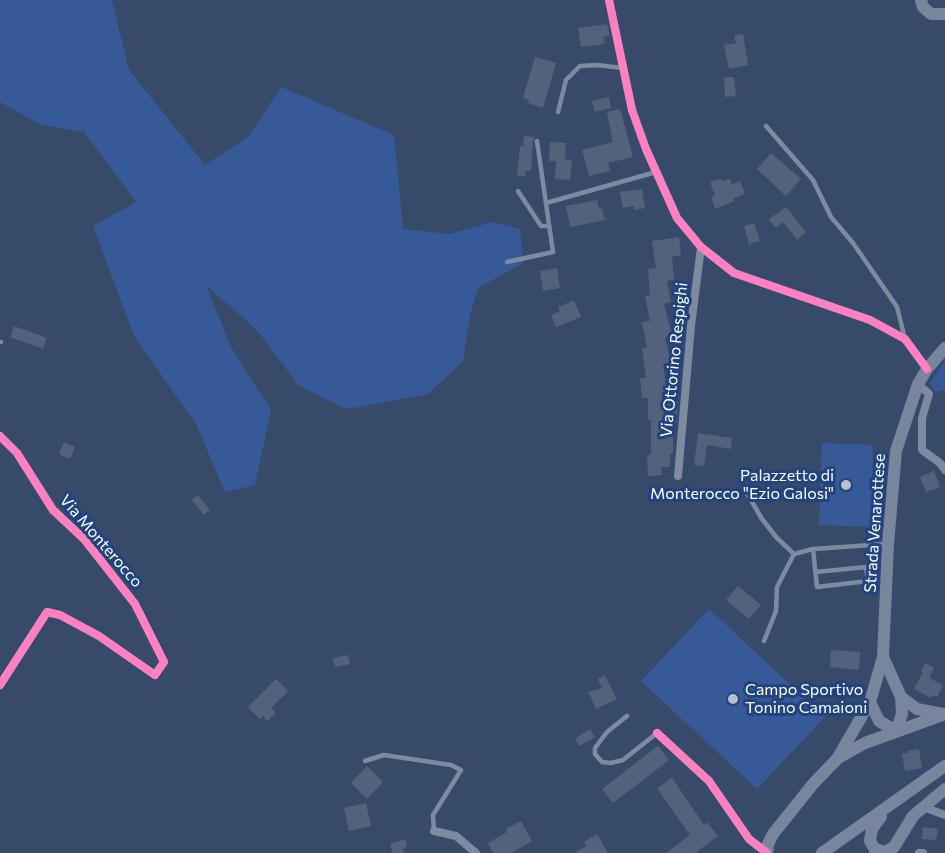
<!DOCTYPE html>
<style>
body{margin:0}
canvas{display:block;background:#374a6a}
</style>
<canvas width="945" height="853"></canvas>
<script>
const ctx = document.querySelector('canvas').getContext('2d');
ctx.lineJoin = 'round';
function fill(path, color) {
  ctx.fillStyle = color;
  ctx.fill(path, 'evenodd');
}
function shape(rows) {
  const path = new Path2D();
  for (const r of rows) {
    path.moveTo(r[0], r[1]);
    for (let i = 2; i < r.length; i += 2) path.lineTo(r[i], r[i + 1]);
  }
  return path;
}
function strokePath(path, color, width, dash) {
  ctx.strokeStyle = color;
  ctx.lineWidth = width;
  ctx.lineCap = dash ? 'butt' : 'round';
  ctx.setLineDash(dash || []);
  ctx.stroke(path);
}
function drawText(font, color, halo, rows, align = 'center') {
  ctx.font = font + ' Commissioner,sans-serif';
  ctx.lineWidth = 6;
  ctx.setLineDash([]);
  ctx.textBaseline = 'middle';
  ctx.strokeStyle = halo;
  ctx.fillStyle = color;
  for (const [text, x, y, turn = 0] of rows) {
    ctx.save();
    ctx.translate(x, y);
    ctx.rotate((+turn || 0) * Math.PI / 180);
    ctx.textAlign = isNaN(turn) ? turn : align;
    if (halo) ctx.strokeText(text, 0, 0);
    ctx.fillText(text, 0, 0);
    ctx.restore();
  }
}
fill(shape([
 [0,0,112,0,129,70,205,165,248,137,281,87,394,135,403,229,449,234,493,222,520,229,523,263,478,288,470,315,463,361,428,394,347,409,299,386,257,330,206,285,231,347,271,410,255,485,225,492,196,424,134,336,93,226,136,202,84,132,42,125,0,102],
 [945,360,945,390,936,392,930,383],
 [822,443,873,445,871,527,819,525],
 [709,609,825,717,757,789,641,681]
]), '#355a97');
fill(shape([
 [607,24,610,36,603,37,605,44,581,47,578,28],
 [743,34,748,65,729,69,724,45,736,43,734,36],
 [535,57,556,63,543,108,528,103,529,100,523,98],
 [724,77,734,77,736,96,725,97],
 [609,97,611,108,595,112,592,101],
 [620,109,633,157,608,163,610,171,589,176,582,150,613,142,607,112],
 [524,136,535,137,533,141,531,171,525,171,525,176,517,176,520,146,523,146],
 [550,142,566,143,565,159,572,160,570,180,555,179,556,161,549,161],
 [771,153,801,179,786,196,757,169],
 [721,178,722,181,730,179,732,184,740,181,745,194,733,199,734,201,715,209,711,197,715,196,710,182],
 [642,189,645,208,634,210,634,206,623,208,620,192],
 [597,200,599,209,602,208,605,220,570,227,566,206],
 [786,207,806,232,797,240,783,222,776,228,769,219],
 [754,223,760,241,749,244,744,226],
 [679,237,681,255,672,257,674,280,667,281,671,302,664,304,672,336,665,337,671,363,663,364,668,401,678,401,676,425,673,425,673,454,670,454,670,467,661,467,662,475,648,476,647,455,651,454,651,420,648,420,648,398,642,398,640,378,646,378,642,348,647,348,642,322,650,321,645,296,650,295,648,269,656,268,652,241],
 [557,268,560,288,543,291,540,271],
 [574,300,581,317,556,327,551,315,560,311,558,307],
 [14,326,47,338,43,349,10,337],
 [698,433,732,438,731,449,707,445,704,466,694,465],
 [64,442,75,447,70,459,59,454],
 [934,471,940,487,926,492,920,477],
 [198,495,210,510,204,515,192,500],
 [738,586,761,605,749,619,726,600],
 [831,650,860,652,859,670,830,667],
 [348,655,350,664,335,667,333,658],
 [925,663,934,668,929,678,943,685,937,697,933,695,931,698,914,689,923,672,921,671],
 [605,675,617,699,596,709,588,692,602,688,598,679],
 [276,679,288,691,271,708,276,713,267,721,263,716,260,719,248,707],
 [590,729,595,737,579,746,575,739],
 [658,746,669,760,613,803,602,789],
 [919,749,922,768,905,771,902,754,908,753,907,751],
 [367,766,383,782,367,799,351,783],
 [672,778,704,825,707,822,718,836,695,853,666,853,690,835,657,788],
 [366,803,371,826,349,831,344,808],
 [521,821,532,841,511,853,493,853,488,843,507,832,506,829],
 [923,827,938,829,936,840,922,839],
 [597,834,608,853,574,853,586,846,584,842],
 [405,839,407,847,403,848,404,853,393,853,390,844]
]), '#52627c');
strokePath(shape([
 [558,112,566,80,580,66,597,65,622,68],
 [766,126,813,180,831,217,853,243,897,307,905,339],
 [518,191,541,226,549,226],
 [546,203,656,172],
 [507,262,553,252,537,141],
 [0,342,1,342],
 [744,488,762,519,777,538,794,554],
 [813,549,817,587,868,581,866,567,816,572],
 [764,641,776,611,777,587,794,554,813,549,885,544],
 [627,716,607,732,595,748,595,754,602,762,611,763,623,760,657,733],
 [365,761,384,755,451,765,461,770,433,815,434,831]
]), '#7d8ba0', 4.5);
strokePath(shape([
 [609,0,632,110,646,149,677,218,701,247,734,273,870,320,905,339,927,369],
 [918,384,929,394,922,418,922,450,940,463,945,470],
 [0,436,17,453,53,510,84,539,135,604,164,662,155,675,99,636,60,615,47,612,0,685],
 [678,476,691,326,701,247],
 [657,733,709,781,749,839,767,853],
 [923,807,945,815],
 [434,831,456,836,476,853],
 [919,853,923,853]
]), '#7d8ba0', 8);
strokePath(shape([
 [921,0,923,7,931,14,945,14],
 [883,657,901,697,902,714,896,731],
 [901,697,917,709,943,714],
 [896,731,879,721,870,702,883,657,888,544,896,451,918,384,927,369,945,348],
 [838,758,865,743,945,714],
 [881,817,872,829,870,841,874,848,884,852],
 [767,853,768,844,773,834,813,784,837,759,870,702],
 [822,853,945,766],
 [883,853,894,847,913,816,945,789]
]), '#78869d', 12);
strokePath(shape([
 [609,0,632,110,646,149,677,218,701,247,734,273,870,320,905,339,927,369],
 [0,436,17,453,53,510,84,539,135,604,164,662,155,675,99,636,60,615,47,612,0,685],
 [657,733,709,781,749,839,767,853]
]), '#ff80c0', 8);
for (const [x, y, r, color] of [
 [846,485,6,"#b9c0cb"],
 [733,699,6,"#b9c0cb"]
]) {
  const dot = new Path2D();
  dot.arc(x, y, r, 0, 2 * Math.PI);
  ctx.fillStyle = color;
  ctx.fill(dot);
  strokePath(dot, '#214480', 2);
}
drawText('16px', '#fff', '#214480', [
 ["Via Ottorino Respighi",674,360,-84],
 ["Strada Venarottese",875,523,-86],
 ["Via Monterocco",101,541,49]
]);
drawText('16px', '#fff', '#214480', [
 ["Palazzetto di",834,476],
 ["Monterocco \"Ezio Galosi\"",834,494],
 ["Campo Sportivo",745,690,"left"],
 ["Tonino Camaioni",745,708,"left"]
], 'right');
</script>
